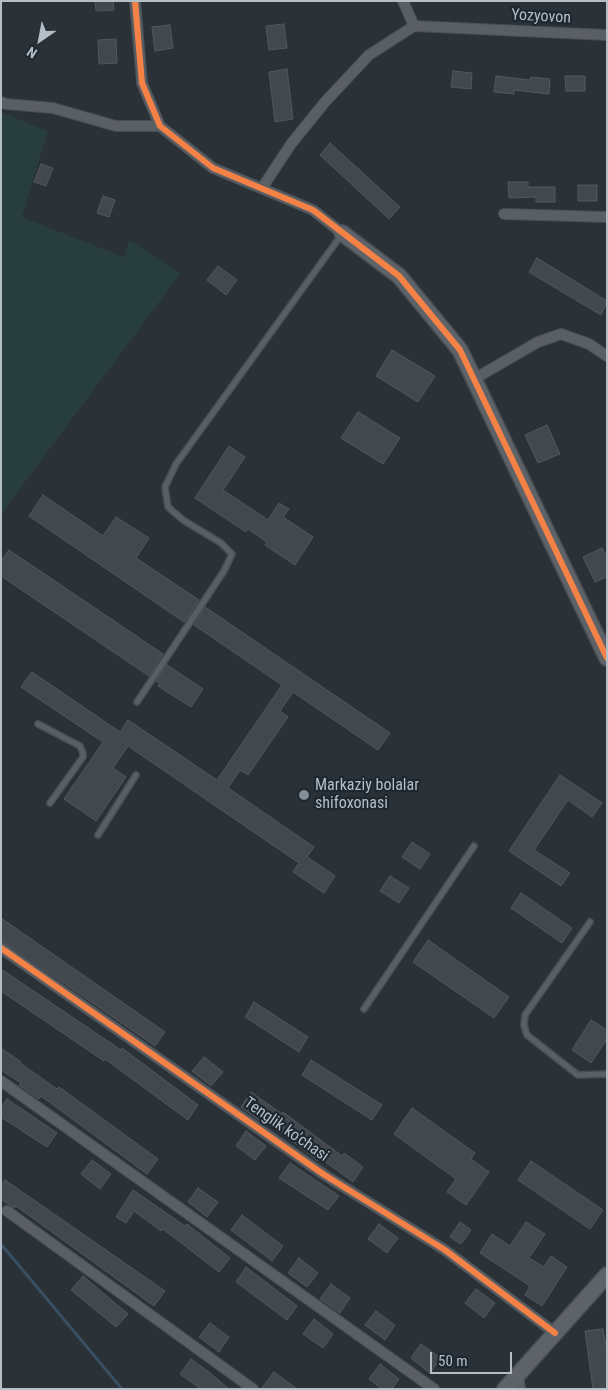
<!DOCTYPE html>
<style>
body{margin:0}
#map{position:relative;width:608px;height:1390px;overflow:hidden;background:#2a3137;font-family:"Roboto Condensed",sans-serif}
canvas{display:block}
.frame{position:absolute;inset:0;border:2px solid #b4bec7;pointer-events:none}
.north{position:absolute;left:15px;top:15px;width:50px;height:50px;-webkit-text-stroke:4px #1e2831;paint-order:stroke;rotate:213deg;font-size:14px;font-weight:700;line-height:20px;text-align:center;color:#b4bec7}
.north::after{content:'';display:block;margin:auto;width:18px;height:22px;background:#b4bec7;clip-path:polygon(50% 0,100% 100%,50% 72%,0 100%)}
.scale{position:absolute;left:430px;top:1352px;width:82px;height:22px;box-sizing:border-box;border:2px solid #b4bec7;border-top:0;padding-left:6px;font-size:15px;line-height:18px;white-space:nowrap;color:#b4bec7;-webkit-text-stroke:4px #1e2831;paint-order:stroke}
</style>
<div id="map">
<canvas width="608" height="1390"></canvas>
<div class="frame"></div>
<div class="north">N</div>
<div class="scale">50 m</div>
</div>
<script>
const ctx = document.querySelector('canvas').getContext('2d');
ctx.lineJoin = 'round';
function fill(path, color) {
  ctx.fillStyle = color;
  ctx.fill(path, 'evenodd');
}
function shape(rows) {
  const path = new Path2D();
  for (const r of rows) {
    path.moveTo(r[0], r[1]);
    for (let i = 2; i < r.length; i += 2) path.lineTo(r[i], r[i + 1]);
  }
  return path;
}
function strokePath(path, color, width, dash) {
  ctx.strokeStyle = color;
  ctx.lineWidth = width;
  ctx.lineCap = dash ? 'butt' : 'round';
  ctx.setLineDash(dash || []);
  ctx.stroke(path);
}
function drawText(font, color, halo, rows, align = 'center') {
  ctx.font = font + ' "Roboto Condensed",sans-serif';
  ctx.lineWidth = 4.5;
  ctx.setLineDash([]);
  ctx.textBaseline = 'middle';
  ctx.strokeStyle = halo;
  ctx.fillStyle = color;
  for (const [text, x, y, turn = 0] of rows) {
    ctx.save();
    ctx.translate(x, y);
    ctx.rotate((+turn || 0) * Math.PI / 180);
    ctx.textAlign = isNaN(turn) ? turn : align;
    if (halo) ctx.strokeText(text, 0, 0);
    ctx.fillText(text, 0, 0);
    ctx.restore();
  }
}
fill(shape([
 [1,112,48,131,22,217,124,257,129,240,181,273,1,514]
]), '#283d3d');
strokePath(shape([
 [1,1244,122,1389]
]), '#394e60', 3);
const building = shape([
 [95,1,113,1,114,10,96,11,95,1],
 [284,24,287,48,269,50,266,26,284,24],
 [170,25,173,48,155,51,152,27,170,25],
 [116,39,117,63,99,64,98,40,116,39],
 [287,69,293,119,275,122,269,72,287,69],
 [453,71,472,73,471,89,451,87,453,71],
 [496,76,530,80,531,77,550,79,549,94,514,90,514,94,494,92,496,76],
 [565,76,585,76,585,91,566,91,565,76],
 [330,143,400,207,389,219,320,155,330,143],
 [41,164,53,168,46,186,34,182,41,164],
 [508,182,528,182,528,187,555,187,555,202,536,202,536,197,509,198,508,182],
 [578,185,597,185,597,201,578,201,578,185],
 [103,196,115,200,109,217,97,213,103,196],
 [537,258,607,301,601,315,529,272,537,258],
 [218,266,237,280,226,295,207,280,218,266],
 [392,350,435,376,418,402,376,376,392,350],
 [358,412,400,438,383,464,341,438,358,412],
 [547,425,560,454,538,463,525,435,547,425],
 [229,446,245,457,223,490,268,520,279,503,289,509,283,517,313,537,295,565,265,545,267,542,248,529,246,532,195,498,229,446],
 [43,495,103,536,116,517,149,538,136,558,199,600,186,620,184,622,29,516,43,495],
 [602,548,607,558,607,577,595,582,583,557,602,548],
 [9,550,163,654,149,676,1,576,1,561,9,550],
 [205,607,390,733,378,750,293,692,280,711,288,717,248,775,240,770,228,788,314,847,307,857,335,876,324,893,293,872,299,863,128,746,113,768,126,777,96,821,64,799,103,742,21,687,32,672,120,732,128,720,217,780,282,685,194,625,205,607],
 [167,665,203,689,191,707,158,686,160,683,156,681,167,665],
 [560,775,602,803,592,817,568,800,534,850,570,873,561,886,509,851,560,775],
 [412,842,430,854,420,869,402,857,412,842],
 [390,876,409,888,399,903,380,891,390,876],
 [521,893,572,928,562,943,511,908,521,893],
 [1,918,165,1032,155,1046,1,940,1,918],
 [428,940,509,997,494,1018,413,962,428,940],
 [1,969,121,1050,122,1048,198,1105,188,1120,105,1059,104,1061,1,991,1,969],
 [254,1002,308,1037,299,1052,245,1017,254,1002],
 [591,1020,607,1030,607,1039,591,1063,572,1050,591,1020],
 [1,1048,21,1062,20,1063,57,1089,59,1087,158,1159,147,1174,41,1096,39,1099,19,1085,21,1083,1,1070,1,1048],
 [204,1057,223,1072,211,1086,192,1071,204,1057],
 [311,1060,382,1105,372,1120,302,1075,311,1060],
 [251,1092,282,1114,283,1112,342,1156,344,1153,363,1167,353,1182,320,1158,318,1161,262,1118,260,1121,241,1107,251,1092],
 [7,1099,57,1133,47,1147,1,1117,1,1107,7,1099],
 [412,1108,475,1153,471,1159,489,1172,466,1205,447,1192,456,1179,394,1134,412,1108],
 [246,1131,266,1146,255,1160,236,1146,246,1131],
 [92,1160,111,1174,100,1189,81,1174,92,1160],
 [531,1161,603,1210,590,1229,518,1180,531,1161],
 [290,1163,339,1196,328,1210,279,1178,290,1163],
 [5,1180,165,1291,154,1306,16,1206,14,1208,1,1199,1,1185,5,1180],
 [198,1188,218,1202,207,1217,188,1202,198,1188],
 [133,1190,185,1226,187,1224,230,1258,219,1272,163,1229,161,1231,134,1211,126,1223,116,1217,133,1190],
 [242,1215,283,1246,272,1261,231,1230,242,1215],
 [460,1222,471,1230,461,1244,450,1237,460,1222],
 [526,1222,545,1234,529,1258,544,1267,551,1256,567,1267,542,1306,525,1295,530,1286,480,1253,492,1234,510,1246,526,1222],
 [379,1224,398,1238,387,1253,368,1239,379,1224],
 [299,1258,318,1273,307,1287,288,1273,299,1258],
 [246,1267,297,1306,287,1320,236,1282,246,1267],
 [83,1276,128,1314,116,1327,71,1290,83,1276],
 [331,1284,350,1298,340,1313,320,1299,331,1284],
 [476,1289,495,1303,484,1318,465,1303,476,1289],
 [376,1311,395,1325,385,1340,365,1325,376,1311],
 [314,1319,333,1334,323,1348,303,1334,314,1319],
 [210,1323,229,1337,219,1352,199,1337,210,1323],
 [603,1329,607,1353,607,1389,593,1389,585,1331,603,1329],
 [421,1344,441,1358,430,1373,411,1358,421,1344],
 [191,1359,210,1373,229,1389,201,1389,180,1374,191,1359],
 [380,1364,399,1379,392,1389,382,1389,369,1379,380,1364],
 [274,1372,297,1389,261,1389,274,1372]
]);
fill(building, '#42484d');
strokePath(building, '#52585f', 1);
const lane = shape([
 [137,702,224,571,232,554,221,543,183,520,168,507,165,487,176,464,342,234],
 [38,724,80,746,83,753,83,757,50,803],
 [98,835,136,775],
 [590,922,525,1015,524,1025,527,1035,578,1075,607,1074],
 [364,1009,474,846]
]);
const street = shape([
 [135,1,142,83,160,126,213,168,313,210,342,233],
 [403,1,414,26],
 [414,26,607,35],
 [1,102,6,104,53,108,116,126,160,126],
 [262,188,291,144,325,102,369,55,414,26],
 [504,214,607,217],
 [474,379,538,342,561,334,589,344,607,356],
 [1,948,323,1174,445,1250,555,1333],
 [1,1081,434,1389],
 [7,1211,253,1389],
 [518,1375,520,1389]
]);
const secondary = shape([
 [342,233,399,276,460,350,607,658],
 [505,1389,607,1275]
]);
strokePath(lane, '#484d52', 8);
strokePath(street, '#484d52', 12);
strokePath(secondary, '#484d52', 18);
strokePath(lane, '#595f65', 5);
strokePath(street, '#595f65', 10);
strokePath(secondary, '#5e6369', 15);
strokePath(shape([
 [135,1,142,83,160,126,213,168,313,210,399,276,460,350,607,658],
 [1,948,323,1174,445,1250,555,1333]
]), '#f48246', 6);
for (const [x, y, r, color] of [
 [304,795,6,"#848d95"]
]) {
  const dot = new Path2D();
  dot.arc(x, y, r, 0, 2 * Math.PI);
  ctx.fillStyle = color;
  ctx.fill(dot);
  strokePath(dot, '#1e2831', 2);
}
drawText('16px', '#b4bec7', '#1e2831', [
 ["Yozyovon",541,17,3],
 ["Tenglik ko'chasi",286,1130,35]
]);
drawText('16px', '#b4bec7', '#1e2831', [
 ["Markaziy bolalar",315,786],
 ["shifoxonasi",315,804]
], 'left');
</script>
